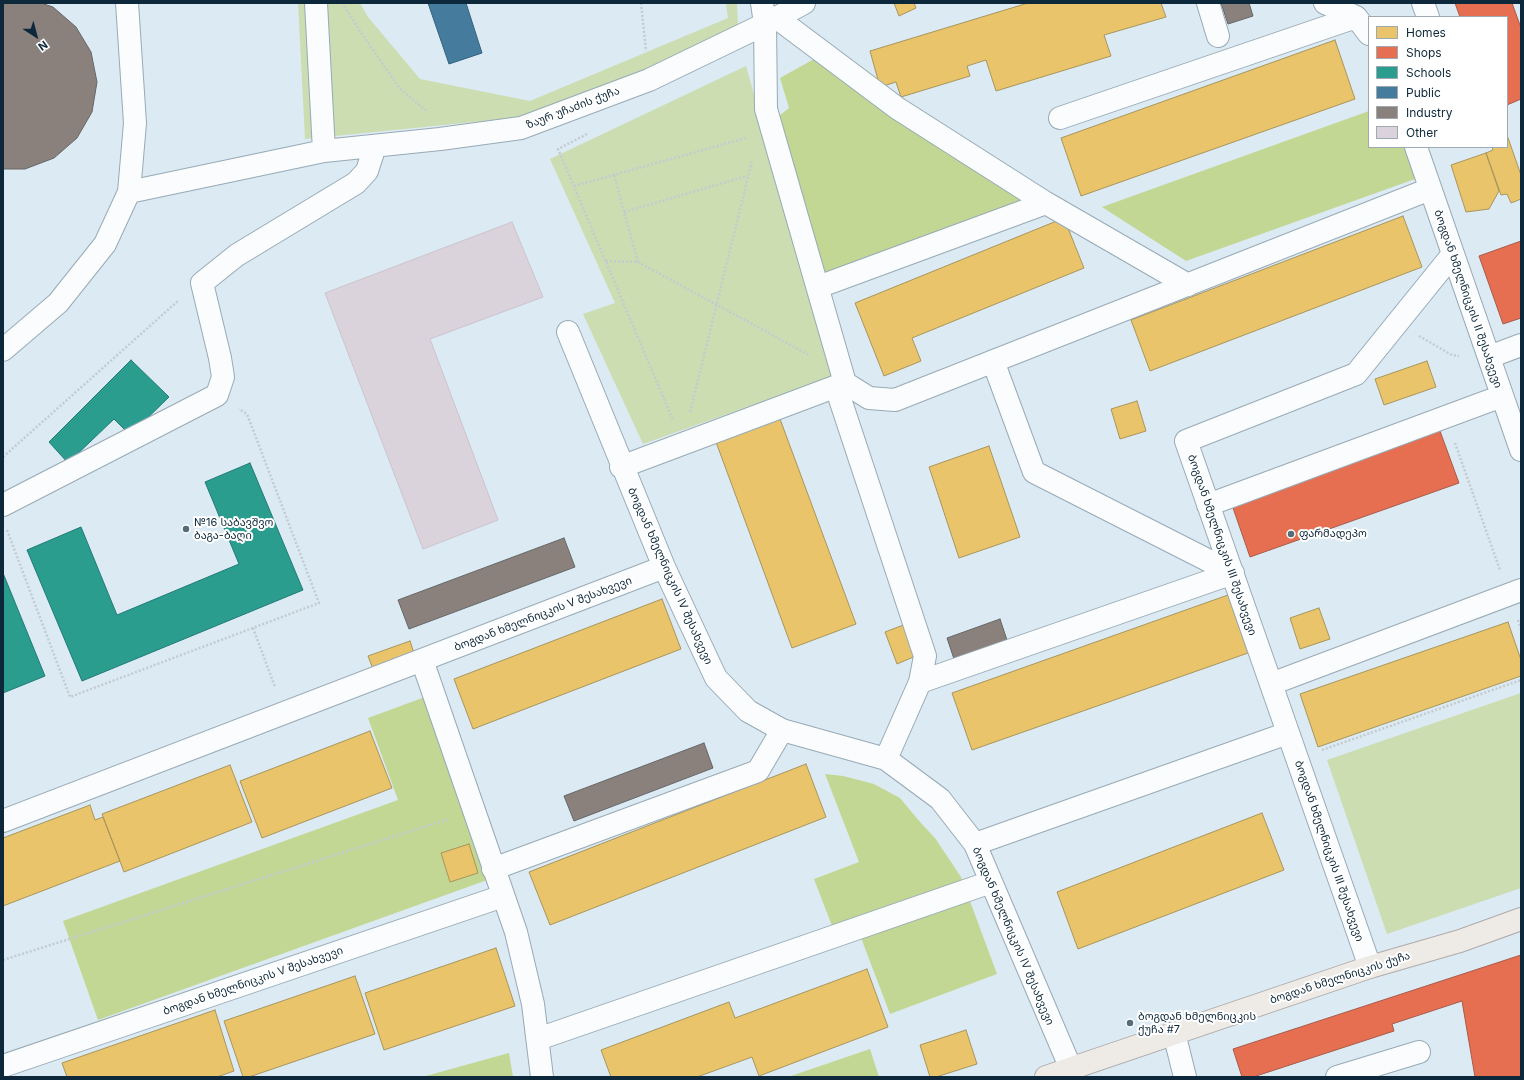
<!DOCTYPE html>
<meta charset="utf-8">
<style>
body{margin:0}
#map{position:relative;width:1524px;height:1080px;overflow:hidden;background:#dceaf4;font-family:Inter,sans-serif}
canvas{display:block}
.frame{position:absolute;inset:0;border:4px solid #0d283a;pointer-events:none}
.legend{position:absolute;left:1368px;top:16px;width:140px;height:132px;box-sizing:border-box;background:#fff;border:1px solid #9ea9b0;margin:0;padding:5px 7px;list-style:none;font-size:12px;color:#0d283a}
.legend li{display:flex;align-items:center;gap:8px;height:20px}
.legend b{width:20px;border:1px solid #9ea9b0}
.north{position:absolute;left:16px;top:16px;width:40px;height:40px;-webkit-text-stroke:3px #fff;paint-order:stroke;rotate:144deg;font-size:11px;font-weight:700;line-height:16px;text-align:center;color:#0d283a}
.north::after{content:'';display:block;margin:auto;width:14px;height:18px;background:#0d283a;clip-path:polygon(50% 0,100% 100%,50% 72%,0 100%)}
</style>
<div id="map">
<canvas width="1524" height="1080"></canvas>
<div class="frame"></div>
<ul class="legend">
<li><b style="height:11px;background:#e9c46a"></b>Homes</li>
<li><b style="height:11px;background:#e76f51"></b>Shops</li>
<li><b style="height:11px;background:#2a9d8f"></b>Schools</li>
<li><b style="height:11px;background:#457b9d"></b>Public</li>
<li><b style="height:11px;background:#8a817c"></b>Industry</li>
<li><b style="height:11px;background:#dbd3dc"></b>Other</li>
</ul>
<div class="north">N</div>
</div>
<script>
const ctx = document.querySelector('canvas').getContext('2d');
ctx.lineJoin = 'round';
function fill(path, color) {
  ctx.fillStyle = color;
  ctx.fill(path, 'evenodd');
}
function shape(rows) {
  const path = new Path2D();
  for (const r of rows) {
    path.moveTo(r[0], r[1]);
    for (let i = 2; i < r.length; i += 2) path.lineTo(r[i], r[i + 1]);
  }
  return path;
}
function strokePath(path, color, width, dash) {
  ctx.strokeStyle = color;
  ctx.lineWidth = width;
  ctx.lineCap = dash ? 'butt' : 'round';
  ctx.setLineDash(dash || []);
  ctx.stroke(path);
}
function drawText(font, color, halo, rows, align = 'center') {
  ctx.font = font + ' Inter,"Noto Sans Georgian",sans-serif';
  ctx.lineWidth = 4;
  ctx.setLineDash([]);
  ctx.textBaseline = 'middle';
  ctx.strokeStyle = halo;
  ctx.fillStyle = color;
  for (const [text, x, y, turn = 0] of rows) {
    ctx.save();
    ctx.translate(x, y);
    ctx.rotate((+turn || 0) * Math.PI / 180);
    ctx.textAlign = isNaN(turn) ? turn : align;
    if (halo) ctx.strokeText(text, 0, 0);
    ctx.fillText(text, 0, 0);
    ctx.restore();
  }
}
fill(shape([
 [298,3,360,3,368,17,420,79,530,101,728,18,726,3,737,3,738,26,591,94,514,118,305,139],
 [746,66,834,376,643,444,583,314,615,303,550,159],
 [1521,693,1521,888,1387,934,1327,760]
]), '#cbddb1');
fill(shape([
 [814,59,1026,202,822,278,775,119,789,108,780,78],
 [1369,111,1369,147,1404,147,1415,179,1186,261,1102,207],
 [425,697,490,879,98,1020,63,921,398,800,368,718],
 [825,774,843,776,874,784,900,798,920,822,935,838,961,877,997,974,890,1014,855,922,834,931,814,879,859,862],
 [870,1049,879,1077,788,1077],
 [509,1053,513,1077,422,1077]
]), '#c2d793');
const homes = shape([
 [894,3,914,3,916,8,899,16,894,3],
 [1028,3,1161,3,1166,17,1104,35,1111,56,996,91,986,60,967,66,970,76,901,97,896,82,880,87,870,51,1028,3],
 [1335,40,1355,99,1081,196,1061,138,1335,40],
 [1507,135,1521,175,1521,199,1511,203,1507,194,1501,195,1486,153,1493,150,1492,147,1507,147,1507,135],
 [1486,153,1499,191,1489,209,1466,212,1451,165,1486,153],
 [1403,216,1422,267,1150,371,1131,320,1403,216],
 [1064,218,1084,268,912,338,921,361,884,376,855,303,1064,218],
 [1427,361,1436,387,1384,405,1375,379,1427,361],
 [1137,401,1146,431,1120,439,1111,409,1137,401],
 [780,419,856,624,792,648,716,442,780,419],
 [989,446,1020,537,959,558,929,467,989,446],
 [1228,595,1248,653,972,750,952,693,1228,595],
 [662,599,681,649,473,729,454,679,662,599],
 [1319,608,1330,639,1300,649,1290,618,1319,608],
 [1508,622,1521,660,1521,676,1318,747,1300,694,1508,622],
 [906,624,918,655,897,664,885,632,906,624],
 [410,641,416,659,375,674,368,656,410,641],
 [370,731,392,788,262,838,240,781,370,731],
 [806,764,826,817,550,925,529,872,806,764],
 [230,765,252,822,124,872,102,814,230,765],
 [90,805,95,820,103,817,120,861,3,906,3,838,90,805],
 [1262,813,1284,870,1078,949,1057,892,1262,813],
 [469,844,478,873,450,882,441,853,469,844],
 [496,948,515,1006,384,1050,365,993,496,948],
 [867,969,888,1027,759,1076,752,1057,697,1077,611,1077,601,1050,729,1002,735,1018,867,969],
 [355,976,375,1034,249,1077,243,1077,224,1021,355,976],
 [215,1010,234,1071,217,1077,67,1077,62,1063,215,1010],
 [966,1030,977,1064,936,1077,930,1077,920,1045,966,1030]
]);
fill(homes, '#e9c46a');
strokePath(homes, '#a7955c', 1);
const shops = shape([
 [1455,3,1512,3,1521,28,1521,99,1507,105,1507,17,1460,17,1455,3],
 [1521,241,1521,318,1503,324,1479,256,1521,241],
 [1440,431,1459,483,1250,557,1232,505,1440,431],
 [1521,955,1521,1077,1475,1077,1462,1001,1392,1024,1394,1031,1253,1077,1242,1077,1233,1049,1521,955]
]);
fill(shops, '#e76f51');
strokePath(shops, '#a65a4a', 1);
const schools = shape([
 [131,360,169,397,130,435,114,419,68,463,49,442,131,360],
 [250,463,303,590,82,681,27,550,81,527,117,615,239,564,205,482,250,463],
 [3,573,45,676,3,693,3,573]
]);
fill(schools, '#2a9d8f');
strokePath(schools, '#217a76', 1);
const public = shape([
 [428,3,466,3,482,53,449,64,428,3]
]);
fill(public, '#457b9d');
strokePath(public, '#34627f', 1);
const industry = shape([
 [3,3,41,3,53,7,76,27,91,52,97,82,92,112,77,138,54,158,25,169,3,169,3,3],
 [1221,3,1249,3,1253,16,1228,24,1221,3],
 [564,538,575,567,409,629,398,600,564,538],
 [1000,619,1008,643,955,662,947,638,1000,619],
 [704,743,713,768,574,821,564,796,704,743]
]);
fill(industry, '#8a817c');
strokePath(industry, '#646668', 1);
const building = shape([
 [512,222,543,297,430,339,498,520,423,549,325,293,512,222]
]);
fill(building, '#dbd3dc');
strokePath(building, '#cbc3cc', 1);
const minor = shape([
 [316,3,324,151],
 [762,3,765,24,766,109,845,383,869,398,895,400,1430,189],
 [1208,3,1218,36],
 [1325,3,1356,17,1369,34],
 [1423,3,1428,17],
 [777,18,897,108,1046,203,1188,285],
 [1060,118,1356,17],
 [1416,147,1521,450],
 [129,192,324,151,440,139,521,128,649,80,765,24,804,3],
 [818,287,1046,203],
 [568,332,664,567,716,678,748,711,782,730,886,759,940,799,975,844,1071,1069],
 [3,350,58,303,105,244,129,192,135,123,127,3],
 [1489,357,1521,345],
 [993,361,1034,472,1233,573],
 [836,387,925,656,920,682,886,759],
 [621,467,845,383],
 [3,505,217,395,223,377,220,358,202,283,237,255,356,183,367,171,375,146],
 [1208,505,1502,396],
 [422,660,516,932,533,1004,542,1077],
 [920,682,1233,573],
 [1271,684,1521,590],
 [3,821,664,567],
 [975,844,1288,733],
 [493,869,758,771,782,730],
 [1370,967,1186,441,1356,374,1453,254],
 [1174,1033,1185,1077],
 [538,1039,991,882],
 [3,1066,503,896],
 [1337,1077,1419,1052]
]);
const major = shape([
 [1046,1077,1370,967,1460,941,1521,919]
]);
strokePath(minor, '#97aab6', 24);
strokePath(major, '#afaca9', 24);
strokePath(shape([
 [641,3,646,51],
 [344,6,360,31,400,89,428,112],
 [587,134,558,149,673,420],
 [614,175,638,262],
 [574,186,746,138],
 [624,212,747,176],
 [606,261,638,262,809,355],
 [1419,336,1452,355,1459,356],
 [690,412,752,161],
 [1455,443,1500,570],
 [3,457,179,300],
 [7,530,70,697,319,603,247,414,239,409],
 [1518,620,1521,629],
 [253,628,275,687],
 [1322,750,1521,680],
 [3,960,449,819]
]), '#c4cbd0', 2.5, [2, 2]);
strokePath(minor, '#fafcfd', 22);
strokePath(major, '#eeeae6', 22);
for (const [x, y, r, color] of [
 [186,529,4,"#556c7b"],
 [1291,534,4,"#556c7b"],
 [1130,1023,4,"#556c7b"]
]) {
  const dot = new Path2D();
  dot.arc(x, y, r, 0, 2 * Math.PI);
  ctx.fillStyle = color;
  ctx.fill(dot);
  strokePath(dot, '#fff', 1.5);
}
drawText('11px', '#0d283a', '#fff', [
 ["ზაურ უჩაძის ქუჩა",573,108,-21],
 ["ბოგდან ხმელნიცკის II შესახვევი",1468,299,71],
 ["ბოგდან ხმელნიცკის III შესახვევი",1222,545,71],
 ["ბოგდან ხმელნიცკის IV შესახვევი",670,576,66],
 ["ბოგდან ხმელნიცკის V შესახვევი",543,614,-21],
 ["ბოგდან ხმელნიცკის III შესახვევი",1329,851,71],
 ["ბოგდან ხმელნიცკის IV შესახვევი",1013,936,67],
 ["ბოგდან ხმელნიცკის ქუჩა",1340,978,-18],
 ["ბოგდან ხმელნიცკის V შესახვევი",253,981,-19]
]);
drawText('11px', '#0d283a', '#fff', [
 ["№16 საბავშვო",194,523],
 ["ბაგა-ბაღი",194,536],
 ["ფარმადეპო",1299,534],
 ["ბოგდან ხმელნიცკის",1138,1017],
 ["ქუჩა #7",1138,1030]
], 'left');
</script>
